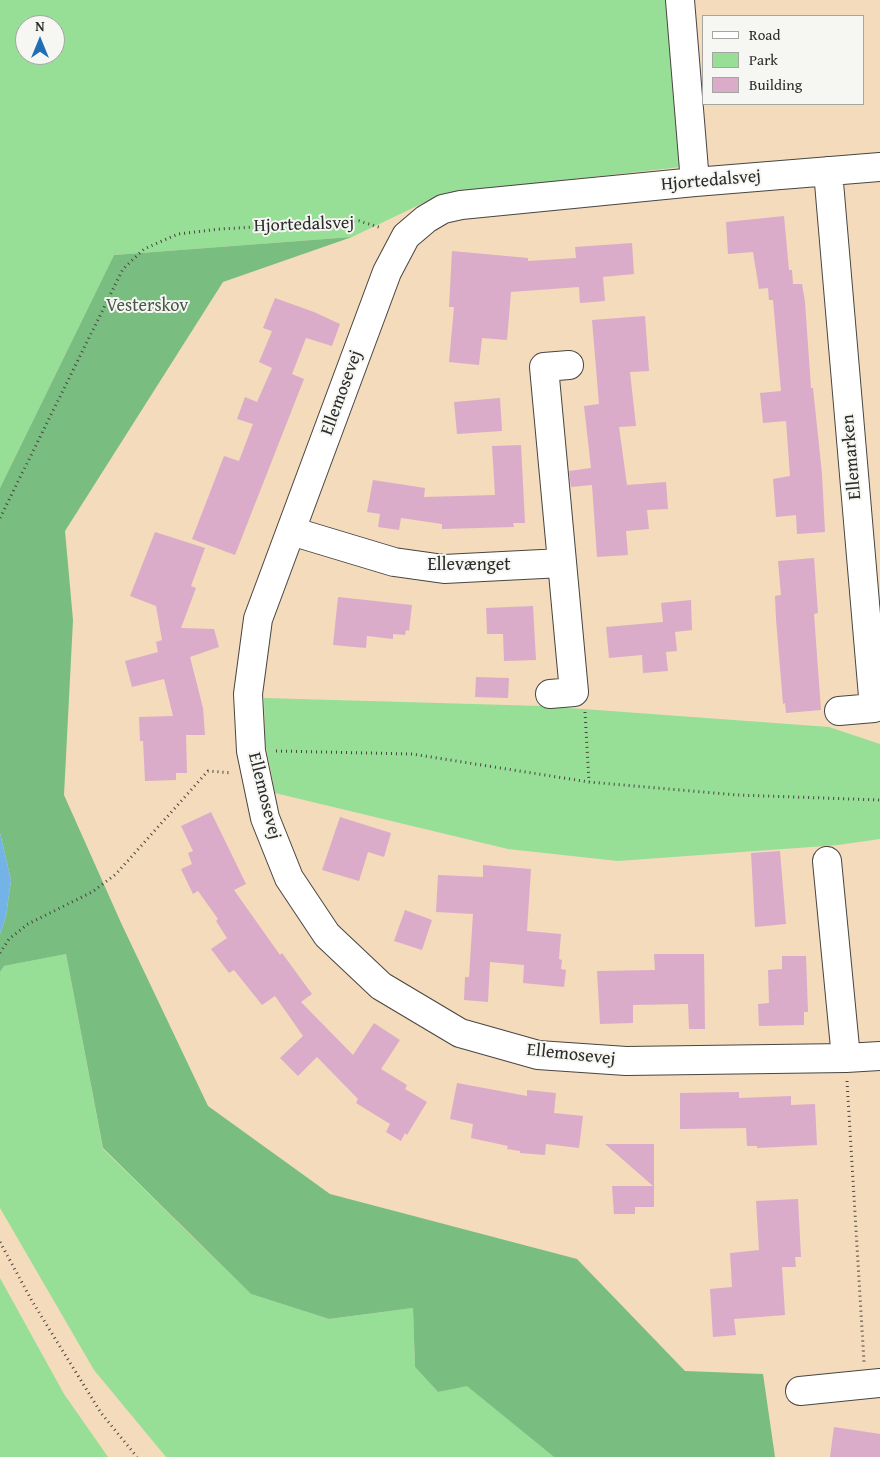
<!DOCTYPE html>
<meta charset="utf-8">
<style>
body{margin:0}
#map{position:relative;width:880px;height:1457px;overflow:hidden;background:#f3dbbb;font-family:"Gentium Book Plus",serif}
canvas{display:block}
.legend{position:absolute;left:702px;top:15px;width:162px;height:90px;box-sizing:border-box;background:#f6f6f2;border:1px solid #a5a5a2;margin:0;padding:6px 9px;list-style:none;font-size:15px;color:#2b2b2b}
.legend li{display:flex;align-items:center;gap:10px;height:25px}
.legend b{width:25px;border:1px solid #a5a5a2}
.north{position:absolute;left:15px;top:15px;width:50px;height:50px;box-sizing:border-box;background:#f6f6f2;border:1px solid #a5a5a2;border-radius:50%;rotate:0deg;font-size:14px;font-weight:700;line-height:20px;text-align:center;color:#2b2b2b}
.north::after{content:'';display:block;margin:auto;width:18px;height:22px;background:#1f6fb2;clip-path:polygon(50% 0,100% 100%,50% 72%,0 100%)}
</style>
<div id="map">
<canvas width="880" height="1457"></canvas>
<ul class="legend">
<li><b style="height:6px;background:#fff"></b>Road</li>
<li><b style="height:14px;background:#97de97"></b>Park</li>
<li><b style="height:14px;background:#daacca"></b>Building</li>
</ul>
<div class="north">N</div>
</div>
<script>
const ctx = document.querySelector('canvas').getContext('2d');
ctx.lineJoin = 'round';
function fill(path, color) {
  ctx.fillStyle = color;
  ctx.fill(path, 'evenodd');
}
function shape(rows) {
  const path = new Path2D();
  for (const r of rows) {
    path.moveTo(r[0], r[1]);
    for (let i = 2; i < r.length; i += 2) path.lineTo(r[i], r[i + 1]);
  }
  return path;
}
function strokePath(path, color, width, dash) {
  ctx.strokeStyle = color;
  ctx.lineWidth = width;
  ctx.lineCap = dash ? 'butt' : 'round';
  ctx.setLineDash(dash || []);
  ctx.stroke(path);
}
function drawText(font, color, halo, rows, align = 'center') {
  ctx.font = font + ' "Gentium Book Plus",serif';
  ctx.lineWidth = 4;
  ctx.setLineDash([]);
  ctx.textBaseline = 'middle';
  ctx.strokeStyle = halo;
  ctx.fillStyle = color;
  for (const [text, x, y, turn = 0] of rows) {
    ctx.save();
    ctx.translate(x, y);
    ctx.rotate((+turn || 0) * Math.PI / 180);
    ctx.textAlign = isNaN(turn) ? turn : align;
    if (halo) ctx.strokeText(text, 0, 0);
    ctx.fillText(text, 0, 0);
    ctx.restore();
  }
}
fill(shape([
 [0,0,666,0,681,167,442,194,352,237,114,255,0,488],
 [25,25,55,25,55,55,25,55],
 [264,698,542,706,829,727,880,744,880,839,838,845,618,861,508,849,275,793,265,742],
 [66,954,103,1149,251,1294,329,1319,413,1308,415,1367,438,1392,467,1385,554,1457,166,1457,94,1370,0,1208,0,972,4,966],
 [0,1278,64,1394,108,1457,0,1457]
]), '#97de97');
fill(shape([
 [352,237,223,282,65,531,73,620,64,795,122,925,208,1106,330,1194,577,1259,685,1371,763,1374,775,1457,554,1457,467,1386,438,1392,415,1367,413,1308,329,1319,251,1294,103,1148,66,954,4,966,0,972,0,934,6,916,11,880,0,833,0,488,114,255]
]), '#79bd80');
fill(shape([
 [0,833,11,880,6,916,0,934]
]), '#74b3e7');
fill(shape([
 [784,216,789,270,792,270,793,284,802,284,805,302,811,388,813,388,822,474,825,532,797,534,796,515,776,517,773,479,790,476,786,421,763,423,760,393,781,391,773,300,769,300,768,288,759,289,753,252,728,254,726,222],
 [632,243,634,274,603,277,605,301,580,303,579,287,511,292,507,340,482,338,479,365,449,362,454,307,449,307,452,251,528,258,528,261,576,258,575,247],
 [275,298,314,312,340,324,332,346,306,338,292,374,304,379,235,555,192,539,224,456,239,461,253,424,237,419,245,397,257,402,272,368,259,362,272,331,263,328],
 [645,316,649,371,630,372,636,426,619,427,627,485,666,482,668,509,647,510,649,529,626,531,628,555,597,557,592,485,571,487,569,471,591,468,584,406,599,404,592,320],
 [500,398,502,431,457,434,454,402],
 [521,445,525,523,513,523,514,527,442,529,442,524,401,518,399,530,378,527,380,514,367,512,373,480,425,488,424,497,495,495,492,446],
 [155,532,205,548,191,586,196,588,181,628,214,629,219,647,190,657,203,708,205,735,186,735,187,773,176,773,176,780,145,781,143,741,140,741,139,717,173,716,164,679,132,687,125,661,158,652,156,642,162,640,156,606,130,596],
 [814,558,818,613,814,614,821,710,786,713,785,703,783,704,776,619,775,596,781,595,778,561],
 [338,597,412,605,409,631,406,630,405,635,393,634,393,639,367,636,366,648,333,645],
 [691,600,692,630,675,632,677,651,666,652,668,671,643,673,642,655,609,658,606,627,663,622,661,603],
 [533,606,536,660,504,661,503,634,487,634,486,608],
 [476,677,509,678,508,698,475,697],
 [211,812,246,884,234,890,280,955,282,953,312,994,301,1002,353,1055,374,1023,400,1040,381,1069,407,1085,405,1089,427,1102,407,1135,405,1133,401,1141,386,1132,390,1124,356,1103,358,1099,317,1057,298,1076,280,1058,303,1036,275,996,262,1005,234,970,229,973,211,949,227,938,216,921,218,919,198,891,193,894,181,869,192,864,188,853,193,851,181,826],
 [340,817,391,833,384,857,368,852,359,881,322,870],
 [780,851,786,924,755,927,751,853],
 [483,865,531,869,527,931,561,934,559,959,562,960,561,969,566,970,564,987,523,983,524,965,490,962,488,1002,464,1000,465,977,469,977,473,914,436,912,438,875,483,877],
 [405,910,432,920,422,950,394,941],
 [654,954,704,954,705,1029,689,1029,688,1004,633,1005,633,1023,600,1024,597,971,655,970],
 [782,956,806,956,808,1012,804,1012,804,1025,759,1026,758,1004,769,1003,768,970,782,969],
 [457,1083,527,1096,527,1090,556,1093,554,1113,583,1116,579,1148,546,1144,545,1155,520,1153,520,1151,507,1149,508,1146,471,1138,473,1124,450,1119],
 [739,1092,739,1098,791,1096,791,1105,815,1104,817,1145,757,1148,757,1146,747,1146,746,1128,680,1129,680,1093],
 [605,1144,654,1144,654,1207,635,1207,635,1214,614,1214,612,1186,653,1186],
 [798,1199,801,1257,795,1257,796,1267,782,1267,785,1315,734,1319,736,1335,713,1337,710,1289,732,1287,730,1253,759,1250,756,1201],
 [834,1427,880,1434,880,1457,830,1457]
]), '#daacca');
const minor = shape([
 [680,0,695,182],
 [880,167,695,182,461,205,443,209,426,219,406,236,387,272,258,619,248,694,251,751,265,818,289,878,327,935,381,986,460,1033,538,1055,626,1061,846,1058,880,1056],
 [828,171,874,708,839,711],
 [291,531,394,562,444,569,562,563],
 [550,694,574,692,544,367,569,365],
 [827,861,846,1058],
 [800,1391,880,1383]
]);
strokePath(minor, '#494541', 30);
strokePath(shape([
 [0,518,123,269,144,249,178,234,220,229,359,221,382,228],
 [585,712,589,782],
 [276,751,412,754,589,782,737,795,880,800],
 [0,953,9,939,28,924,92,892,116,874,208,771,232,773],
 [847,1081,864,1362],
 [0,1242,32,1301,101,1413,137,1457]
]), '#494541', 3, [1, 4]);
strokePath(minor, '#fff', 28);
drawText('18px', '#2b2b2b', '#f6f6f2', [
 ["Hjortedalsvej",711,181,-5],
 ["Hjortedalsvej",304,225,-2],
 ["Ellemosevej",342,393,-70],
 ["Ellemarken",852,457,-95],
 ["Ellevænget",469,565],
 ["Ellemosevej",264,796,76],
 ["Ellemosevej",571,1055,6]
]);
drawText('18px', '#465846', '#f6f6f2', [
 ["Vesterskov",147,306]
]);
</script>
